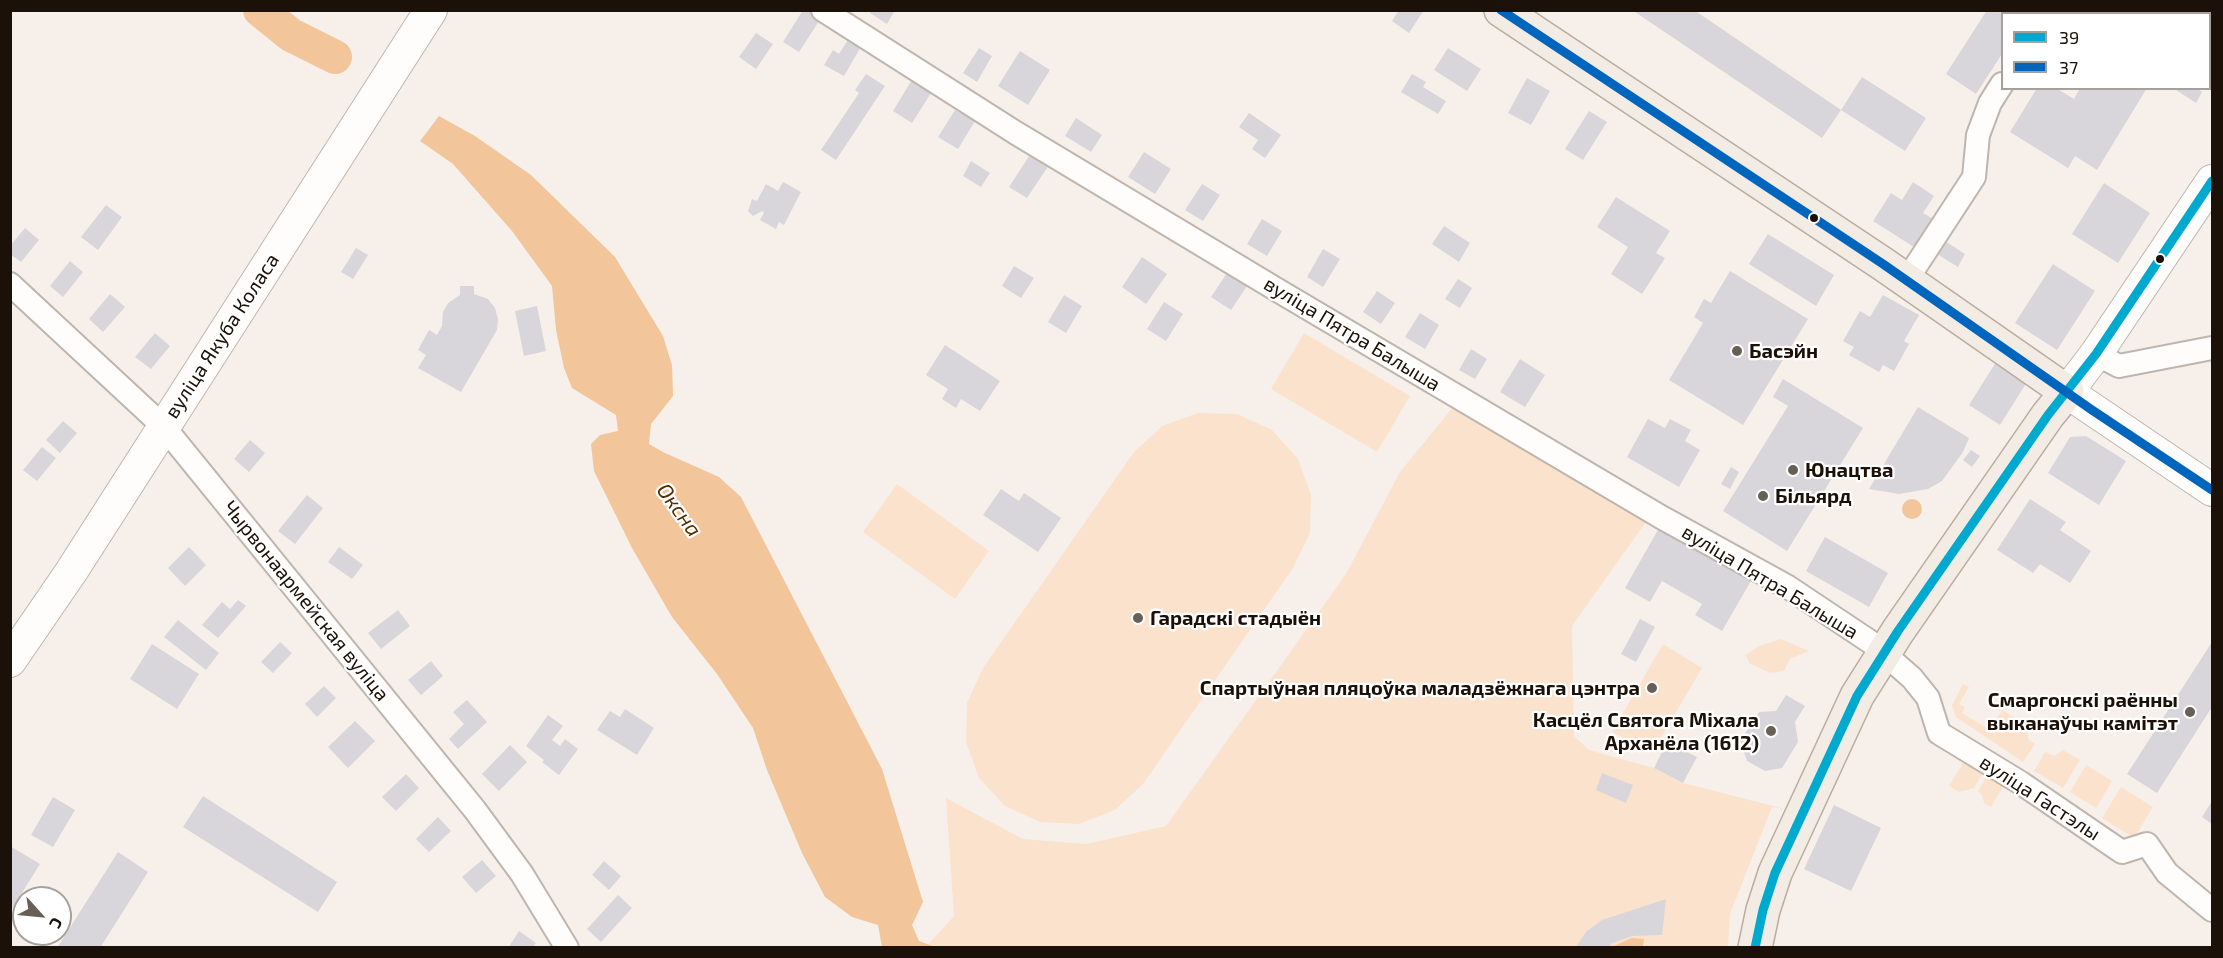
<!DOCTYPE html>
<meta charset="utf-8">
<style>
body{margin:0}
#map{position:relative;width:2223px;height:958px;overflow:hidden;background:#f7f0ea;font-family:"Exo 2",sans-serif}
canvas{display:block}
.frame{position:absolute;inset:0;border:12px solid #1b1108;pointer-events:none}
.legend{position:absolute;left:2001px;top:12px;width:210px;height:78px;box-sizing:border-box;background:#fff;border:2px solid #a4a09c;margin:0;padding:8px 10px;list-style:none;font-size:18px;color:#1b1108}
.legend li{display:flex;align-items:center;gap:12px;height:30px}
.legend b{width:30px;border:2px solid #a4a09c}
.north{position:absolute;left:12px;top:886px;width:60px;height:60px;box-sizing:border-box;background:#fff;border:2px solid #a4a09c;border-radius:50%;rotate:117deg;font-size:16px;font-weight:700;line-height:24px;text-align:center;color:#1b1108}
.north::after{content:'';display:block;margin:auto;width:21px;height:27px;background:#685f57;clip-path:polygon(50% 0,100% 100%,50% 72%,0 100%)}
</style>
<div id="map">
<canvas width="2223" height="958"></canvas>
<div class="frame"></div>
<ul class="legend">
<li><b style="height:8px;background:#00a9ce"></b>39</li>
<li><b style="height:8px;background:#0065bd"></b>37</li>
</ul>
<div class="north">С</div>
</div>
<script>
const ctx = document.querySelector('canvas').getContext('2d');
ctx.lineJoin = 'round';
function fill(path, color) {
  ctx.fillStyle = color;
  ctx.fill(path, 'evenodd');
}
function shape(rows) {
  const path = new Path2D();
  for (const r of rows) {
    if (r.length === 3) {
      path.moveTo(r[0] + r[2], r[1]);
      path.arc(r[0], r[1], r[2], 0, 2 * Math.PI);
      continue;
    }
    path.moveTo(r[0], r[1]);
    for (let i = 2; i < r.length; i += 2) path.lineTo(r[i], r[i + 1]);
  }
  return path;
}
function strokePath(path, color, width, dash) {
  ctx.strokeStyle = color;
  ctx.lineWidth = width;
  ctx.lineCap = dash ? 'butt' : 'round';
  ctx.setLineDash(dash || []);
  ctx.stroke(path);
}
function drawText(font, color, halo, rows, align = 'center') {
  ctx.font = font + ' "Exo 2",sans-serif';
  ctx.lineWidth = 4.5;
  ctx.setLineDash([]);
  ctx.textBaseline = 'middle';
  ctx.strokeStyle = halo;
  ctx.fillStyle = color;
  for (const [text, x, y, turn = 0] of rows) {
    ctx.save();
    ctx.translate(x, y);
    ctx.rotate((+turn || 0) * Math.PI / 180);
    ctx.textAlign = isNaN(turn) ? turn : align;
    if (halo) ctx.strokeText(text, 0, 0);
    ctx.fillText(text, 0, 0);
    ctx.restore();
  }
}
fill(shape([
 [1304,333,1410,396,1377,452,1271,389],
 [1458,401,1637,512,1646,522,1572,626,1574,736,1589,750,1654,768,1683,783,1785,809,1772,807,1730,914,1728,947,925,948,954,916,946,798,1023,839,1087,844,1166,826,1346,574,1400,472],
 [1198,413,1237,414,1272,430,1298,459,1311,495,1310,533,1293,568,1143,784,1115,810,1079,824,1040,822,1005,806,979,778,966,742,967,703,983,668,1134,452,1162,426],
 [897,484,989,551,955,599,863,532],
 [1781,639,1809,651,1790,659,1784,671,1770,673,1749,663,1746,655,1759,646],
 [1663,644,1702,668,1652,753,1612,732],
 [1963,684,1969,687,1959,704,1965,707,1962,713,1990,730,2002,710,2030,727,2027,735,2029,740,2035,744,2023,762,1956,717,1952,705],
 [2063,750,2080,760,2063,788,2034,771,2045,752,2054,756],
 [1964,762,1983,773,1974,788,1959,792,1949,786],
 [2086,765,2112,781,2096,808,2070,792],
 [1987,776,2004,786,1991,807,1984,803,1982,795,1978,791],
 [2121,787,2153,807,2134,838,2102,818]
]), '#fae2cd');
fill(shape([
 [439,116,475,136,531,175,615,257,663,336,672,365,673,396,651,424,649,444,663,452,719,477,741,497,882,769,923,902,912,925,919,941,935,947,882,947,878,925,852,917,825,897,802,853,767,770,753,728,717,674,672,617,632,548,594,471,591,444,600,435,618,431,616,415,572,388,564,368,556,330,552,286,512,231,453,164,420,141],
 [1912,509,10],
 [1632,938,1644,939,1643,947,1612,947]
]), '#f2c59b');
strokePath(shape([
 [260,10,291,35,335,57]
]), '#f2c59b', 34);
fill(shape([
 [803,10,825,12,799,52,783,42],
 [871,10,895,10,887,24,870,13],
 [1399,10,1424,10,1409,33,1392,21],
 [1632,10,1694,10,1841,110,1822,138],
 [1987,10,2031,10,2029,14,2002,14,2002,54,1976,94,1946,74],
 [2183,10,2212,10,2212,58,2210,63,2210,14,2181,14],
 [756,33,773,44,756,69,739,57],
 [849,38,862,45,844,76,824,65,833,50,839,54],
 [979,48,992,56,977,82,963,73],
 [1448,48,1481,69,1467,91,1434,70],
 [1020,51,1050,70,1028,105,998,86],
 [866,74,885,86,836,160,821,150,859,93,855,90],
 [1412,74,1426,82,1423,87,1446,101,1438,114,1401,92],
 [1862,77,1926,118,1905,151,1841,110],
 [913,78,933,90,912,123,893,111],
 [1527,78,1550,91,1531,125,1508,113],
 [2037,88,2056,88,2074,99,2080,88,2147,88,2097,170,2075,156,2068,168,2010,132],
 [2173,88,2196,88,2202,92,2196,103],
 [955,110,975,121,958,149,938,137],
 [1589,111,1607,122,1583,160,1565,149],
 [1249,113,1281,135,1265,158,1252,149,1258,140,1239,127],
 [1076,118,1102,135,1091,152,1065,136],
 [1033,150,1051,162,1027,198,1009,187],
 [1144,152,1171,169,1155,194,1128,177],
 [971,161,990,173,981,187,963,176],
 [783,182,801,192,784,225,779,222,776,229,760,220,764,213,762,211,753,216,748,211,752,199,757,201,766,184,778,191],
 [1913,182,1934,196,1923,213,1935,220,1917,249,1873,221,1891,193,1902,200],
 [2104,183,2150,213,2118,263,2072,234],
 [1202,184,1220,195,1203,221,1185,210],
 [1616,197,1670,231,1656,253,1665,258,1642,294,1611,274,1628,247,1597,227],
 [106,205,122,217,98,250,81,237],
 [1262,219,1282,231,1267,256,1247,244],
 [1444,226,1470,243,1459,262,1432,244],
 [25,228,39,240,21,262,10,254,10,246],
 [1768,234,1834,275,1816,306,1749,264],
 [1945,241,1965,254,1958,267,1937,254],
 [356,248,368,255,353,279,341,272],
 [1323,249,1340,259,1323,287,1307,277],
 [1142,257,1167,274,1146,304,1122,287],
 [70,261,83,272,63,297,50,286],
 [2053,264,2095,291,2057,350,2015,323],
 [1014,266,1034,278,1021,298,1002,286],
 [1730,271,1808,319,1743,425,1669,380,1703,323,1694,317,1704,299,1711,303],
 [1227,273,1247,286,1231,310,1211,297],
 [1458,279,1472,288,1460,308,1445,299],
 [460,286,474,286,474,294,488,299,495,308,498,319,497,330,461,392,418,368,426,355,418,350,429,330,437,335,442,326,443,312,448,303,460,295],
 [1377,291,1395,303,1381,324,1363,312],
 [110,294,125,307,103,332,89,319],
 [1064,295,1082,306,1066,333,1048,322],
 [1883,295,1919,315,1904,341,1909,344,1894,371,1883,365,1879,372,1849,355,1854,347,1843,341,1860,311,1870,317],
 [1164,302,1183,314,1166,341,1147,329],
 [537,306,546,351,524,356,515,311],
 [1420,313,1439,325,1425,349,1405,337],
 [155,333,170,346,151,369,135,357],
 [945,345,1000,381,980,411,961,399,956,408,942,399,948,389,926,375],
 [1471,349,1487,359,1475,379,1459,370],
 [1520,359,1545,375,1525,407,1500,392],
 [1996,362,2027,382,2000,425,1969,405],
 [1783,379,1863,428,1787,551,1723,511,1788,406,1773,397],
 [1918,407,1969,438,1963,452,1942,481,1928,489,1899,494,1869,489],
 [1648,419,1665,428,1670,419,1691,430,1685,441,1700,450,1679,487,1627,457],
 [63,421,77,433,60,453,46,440],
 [2086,436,2126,461,2099,505,2048,473,2070,437],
 [250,440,265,453,249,472,234,459],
 [42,447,56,458,37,481,23,470],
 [1971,450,1980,456,1972,467,1963,460],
 [1731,467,1739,472,1730,489,1721,484],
 [1001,489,1019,501,1024,493,1061,518,1038,552,983,515],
 [307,495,323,508,295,544,278,531],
 [2030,499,2066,522,2060,530,2091,551,2070,583,2040,564,2033,573,1997,550],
 [1663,521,1755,574,1722,631,1695,615,1702,604,1662,581,1650,602,1625,588],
 [1825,537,1888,573,1869,607,1806,571],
 [189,547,206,565,185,586,168,568],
 [339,547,363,565,352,579,328,562],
 [238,600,246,606,218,638,202,625,222,602,230,609],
 [398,610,410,626,381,649,368,633],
 [1640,619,1655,627,1636,662,1621,654],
 [178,620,219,653,206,670,164,637],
 [280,642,292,653,273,673,261,662],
 [2212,642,2212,707,2157,793,2127,774],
 [152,644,199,674,177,709,130,679],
 [431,661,443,676,421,695,408,680],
 [324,686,336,698,317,717,305,704],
 [1786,695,1805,706,1795,722,1798,742,1782,768,1765,771,1747,761,1740,741,1759,712,1776,711],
 [467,700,487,722,458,749,449,739,464,724,453,712],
 [625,709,654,728,637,755,597,730,610,711,620,717],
 [548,715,563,726,552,740,560,746,565,739,578,749,559,775,542,762,544,760,526,746],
 [355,721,375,741,348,768,328,747],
 [1667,742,1697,757,1683,783,1654,768],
 [510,745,527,762,499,791,482,774],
 [1602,773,1633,785,1626,803,1596,790],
 [406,774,419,788,396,811,382,797],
 [203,796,337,882,318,912,183,827],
 [53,797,75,810,53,847,31,835],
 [2212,801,2212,824,2202,817],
 [1834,805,1881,828,1851,891,1804,869],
 [438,817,451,831,429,852,416,839],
 [10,846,40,864,10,912],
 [118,852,148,872,100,948,57,948],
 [482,860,496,876,476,893,462,877],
 [604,861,621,876,609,890,592,875],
 [618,895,632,908,601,942,587,929],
 [1666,899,1662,935,1632,936,1612,943,1608,948,1575,948,1587,931,1602,920],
 [519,931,536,943,532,948,508,948]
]), '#d8d6da');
const street = shape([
 [823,10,1016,133,1284,294,1661,517,1788,587,1872,643,1912,678,1928,698,1939,733,2021,783,2122,852,2147,844,2167,873,2212,910],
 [2047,14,2049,10],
 [1906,281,1974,177,1978,135,1990,103,2002,84],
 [10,284,164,427,475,810,522,874,567,948],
 [2096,354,2119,366,2212,348]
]);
const secondary = shape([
 [2212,181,2096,354,2067,392,2212,490],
 [10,661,71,572,431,10]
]);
const primary = shape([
 [1501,10,1883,264,2067,392,2048,415,1898,631,1857,696,1775,873,1763,910,1755,948]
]);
strokePath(street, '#beb6ae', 26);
strokePath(secondary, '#beb6ae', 34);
strokePath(primary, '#baac9e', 36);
strokePath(street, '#fefdfc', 22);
strokePath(secondary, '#fefdfc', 32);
strokePath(primary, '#f2ece5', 33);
strokePath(shape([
 [1755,948,1763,910,1775,873,1857,696,1898,631,2048,415,2096,354,2212,181]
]), '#00a9ce', 9);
strokePath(shape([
 [1501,10,1883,264,2092,410,2212,490]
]), '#0065bd', 9);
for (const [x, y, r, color] of [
 [1814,218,5,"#1b1108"],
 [2160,259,5,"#1b1108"],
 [1737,351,6,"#685f57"],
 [1793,470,6,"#685f57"],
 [1763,496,6,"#685f57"],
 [1138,618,6,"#685f57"],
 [1652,688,6,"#685f57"],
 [2190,712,6,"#685f57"],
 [1771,731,6,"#685f57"]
]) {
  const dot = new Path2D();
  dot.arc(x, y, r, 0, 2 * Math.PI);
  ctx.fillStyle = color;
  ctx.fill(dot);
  strokePath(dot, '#fff', 2);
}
drawText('20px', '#1b1108', '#fff', [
 ["вуліца Пятра Балыша",1352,334,31],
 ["вуліца Якуба Коласа",222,336,-57],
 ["вуліца Пятра Балыша",1770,582,31],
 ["Чырвонаармейская вуліца",306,601,51],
 ["вуліца Гастэлы",2040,798,33]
]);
drawText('bold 20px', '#1b1108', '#fff', [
 ["Басэйн",1749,351],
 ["Юнацтва",1805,470],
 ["Більярд",1775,496],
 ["Гарадскі стадыён",1150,618],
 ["Спартыўная пляцоўка маладзёжнага цэнтра",1640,688,"right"],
 ["Смаргонскі раённы",2178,700,"right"],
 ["выканаўчы камітэт",2178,723,"right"],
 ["Касцёл Святога Міхала",1759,720,"right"],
 ["Арханёла (1612)",1759,743,"right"]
], 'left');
drawText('italic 21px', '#552e00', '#fff', [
 ["Оксна",679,510,54]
]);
</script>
